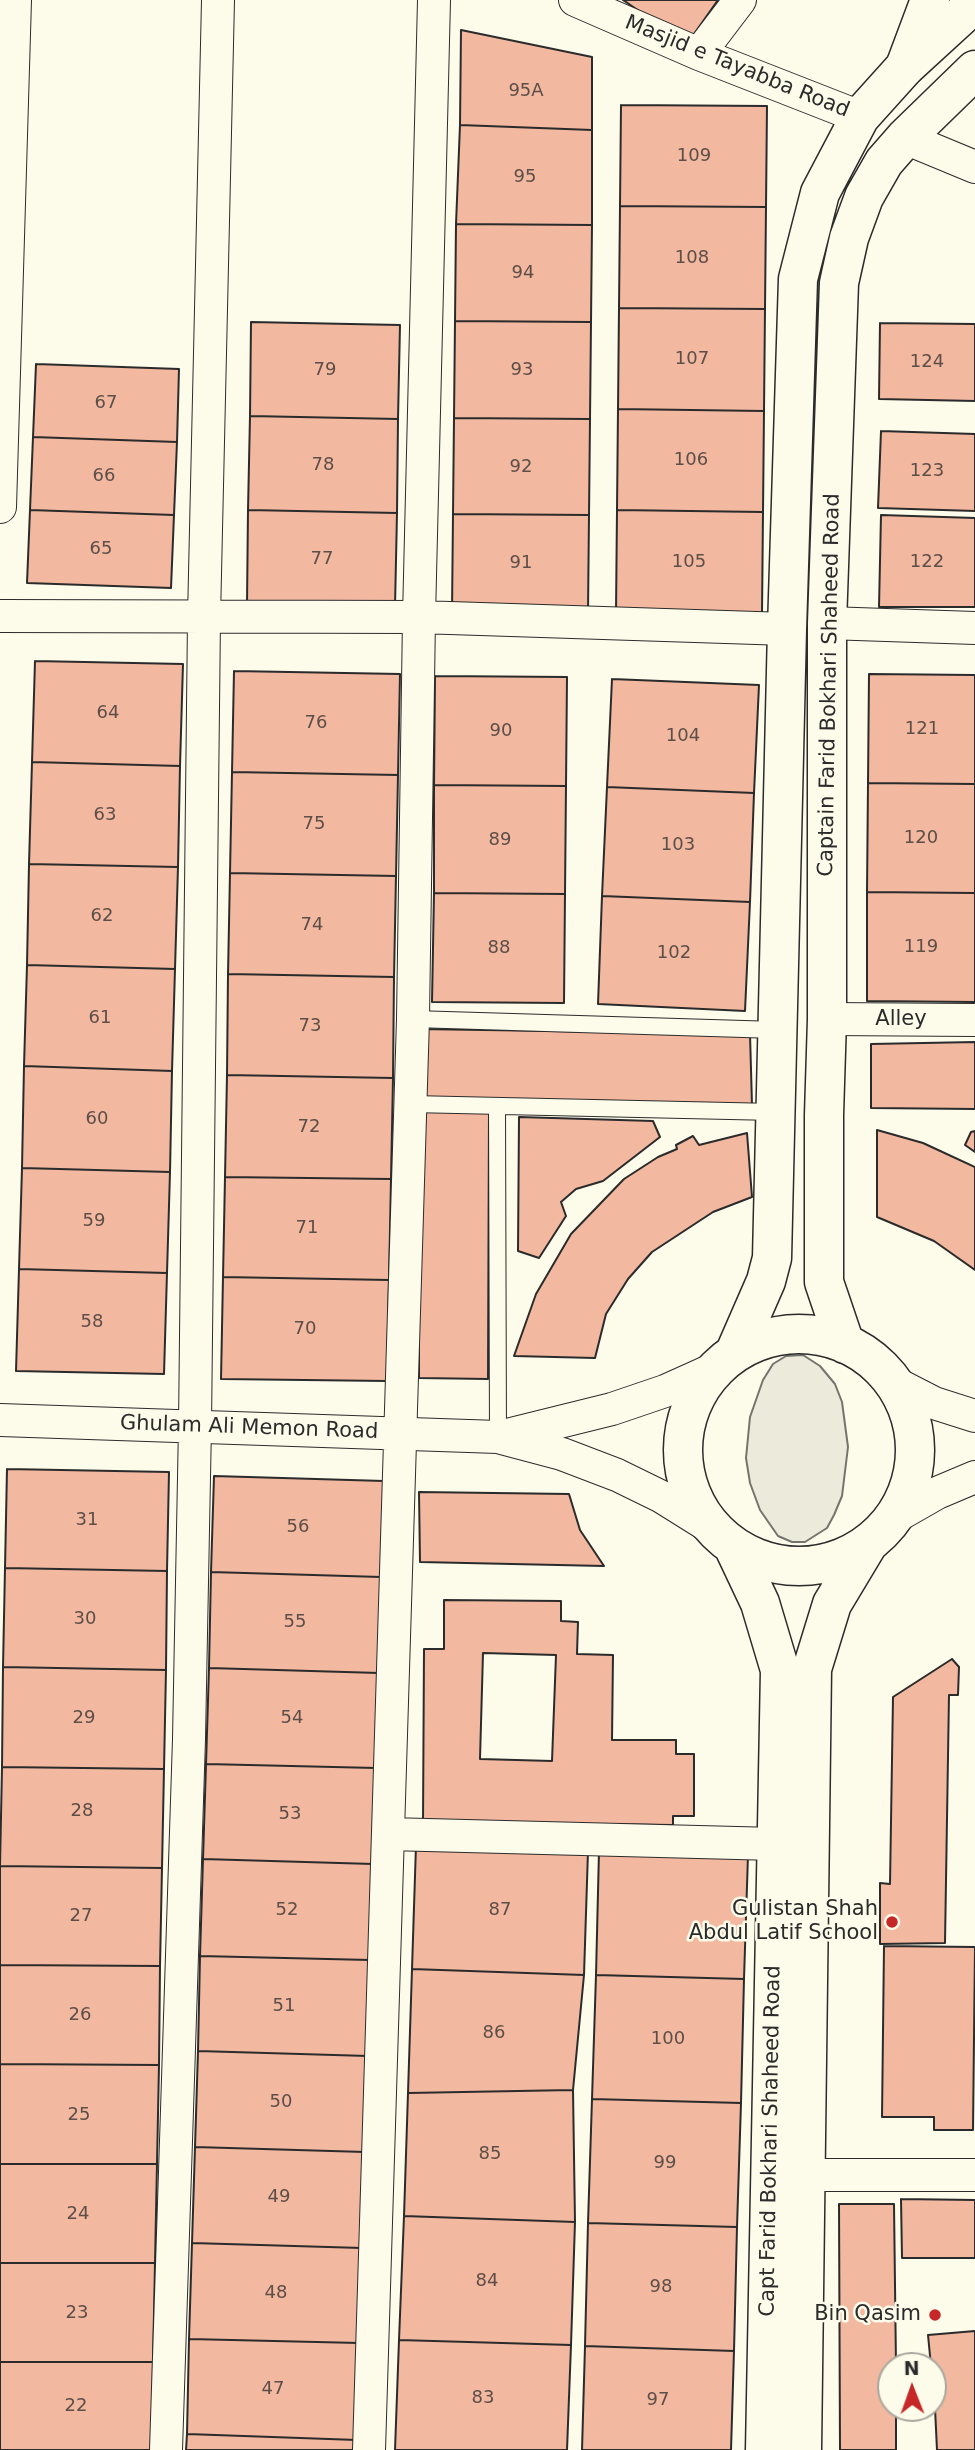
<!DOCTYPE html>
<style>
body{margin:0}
#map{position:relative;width:975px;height:2450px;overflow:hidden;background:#fdfbea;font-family:"DejaVu Sans",sans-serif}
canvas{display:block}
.north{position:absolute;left:877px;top:2352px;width:70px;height:70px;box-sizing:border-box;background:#fdfbea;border:2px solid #a9a89e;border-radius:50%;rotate:359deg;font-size:19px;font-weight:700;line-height:28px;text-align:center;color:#2b2b2b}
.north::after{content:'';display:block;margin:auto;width:24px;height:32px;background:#c62828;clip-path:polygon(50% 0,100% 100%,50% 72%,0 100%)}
</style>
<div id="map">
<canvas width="975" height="2450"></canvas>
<div class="north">N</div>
</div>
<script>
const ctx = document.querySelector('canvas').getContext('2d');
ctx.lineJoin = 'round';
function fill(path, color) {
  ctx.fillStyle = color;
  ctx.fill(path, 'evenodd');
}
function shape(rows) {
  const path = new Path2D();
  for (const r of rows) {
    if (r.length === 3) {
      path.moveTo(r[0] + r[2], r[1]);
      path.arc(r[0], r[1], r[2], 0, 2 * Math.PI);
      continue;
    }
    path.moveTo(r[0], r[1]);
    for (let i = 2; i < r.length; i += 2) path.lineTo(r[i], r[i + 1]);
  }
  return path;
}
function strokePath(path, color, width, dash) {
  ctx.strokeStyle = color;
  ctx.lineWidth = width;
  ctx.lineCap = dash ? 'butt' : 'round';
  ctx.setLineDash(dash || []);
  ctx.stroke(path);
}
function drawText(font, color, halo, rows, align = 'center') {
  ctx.font = font + ' "DejaVu Sans",sans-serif';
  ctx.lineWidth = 5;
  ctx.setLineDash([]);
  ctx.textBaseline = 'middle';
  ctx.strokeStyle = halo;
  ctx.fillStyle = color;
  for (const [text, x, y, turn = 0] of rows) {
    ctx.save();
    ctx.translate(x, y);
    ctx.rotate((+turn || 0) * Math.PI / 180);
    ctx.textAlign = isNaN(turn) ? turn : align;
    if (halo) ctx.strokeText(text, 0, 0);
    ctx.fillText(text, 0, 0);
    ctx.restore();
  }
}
const green = shape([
 [803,1355,820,1366,835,1384,842,1402,848,1447,842,1496,834,1515,827,1528,805,1542,792,1542,778,1536,760,1510,750,1483,746,1458,750,1417,763,1380,773,1364,786,1356,803,1355]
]);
fill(green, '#ecebdb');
strokePath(green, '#74746e', 2);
const building = shape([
 [623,0,718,0,687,44,623,0],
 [461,30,592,57,592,130,460,125,461,30],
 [621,105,767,106,766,207,620,206,621,105],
 [460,125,592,130,592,225,456,224,460,125],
 [620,206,766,207,765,309,619,308,620,206],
 [456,224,592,225,591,322,455,321,456,224],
 [619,308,765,309,764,411,618,409,619,308],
 [455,321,591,322,590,419,454,418,455,321],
 [251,322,400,325,398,419,250,416,251,322],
 [880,323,975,324,975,401,879,399,880,323],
 [36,364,179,369,177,442,33,437,36,364],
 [618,409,764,411,763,512,617,510,618,409],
 [250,416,398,419,397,513,248,510,250,416],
 [454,418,590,419,589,515,453,514,454,418],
 [881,431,975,434,975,511,878,508,881,431],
 [33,437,177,442,174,515,30,510,33,437],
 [30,510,174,515,171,588,27,583,30,510],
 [248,510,397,513,395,607,247,604,248,510],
 [617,510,763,512,762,613,616,612,617,510],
 [453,514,589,515,588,612,452,611,453,514],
 [881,515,975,518,975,607,879,607,881,515],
 [35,661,183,664,180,766,32,762,35,661],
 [234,671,400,674,398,775,232,772,234,671],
 [869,674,975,675,975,784,868,783,869,674],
 [435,676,567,677,566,786,434,785,435,676],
 [612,679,759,685,754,793,607,787,612,679],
 [32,762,180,766,178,867,29,864,32,762],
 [232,772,398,775,396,876,230,873,232,772],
 [868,783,975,784,975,893,867,892,868,783],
 [434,785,566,786,565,894,434,893,434,785],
 [607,787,754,793,750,902,602,896,607,787],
 [29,864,178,867,175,969,27,965,29,864],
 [230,873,396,876,394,977,228,974,230,873],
 [867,892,975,893,975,1002,867,1001,867,892],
 [434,893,565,894,564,1003,432,1002,434,893],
 [602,896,750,902,745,1011,598,1004,602,896],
 [27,965,175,969,172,1071,24,1066,27,965],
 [228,974,394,977,393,1078,227,1075,228,974],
 [418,1029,750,1034,752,1105,417,1099,418,1029],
 [975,1042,975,1109,871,1108,871,1044,975,1042],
 [24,1066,172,1071,170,1172,22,1168,24,1066],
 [227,1075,393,1078,391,1179,225,1177,227,1075],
 [419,1109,489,1111,488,1379,419,1378,419,1109],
 [519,1117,653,1121,660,1137,603,1181,576,1189,561,1202,566,1216,539,1258,518,1251,519,1117],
 [877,1130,923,1143,975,1167,975,1270,934,1241,877,1217,877,1130],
 [975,1131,975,1152,965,1145,971,1132,975,1131],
 [747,1133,752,1197,713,1212,652,1252,628,1279,606,1314,595,1358,514,1356,536,1294,571,1234,624,1179,658,1157,677,1149,676,1145,693,1136,699,1145,747,1133],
 [22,1168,170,1172,167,1273,19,1269,22,1168],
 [225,1177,391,1179,389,1280,223,1277,225,1177],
 [19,1269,167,1273,164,1374,16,1371,19,1269],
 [223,1277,389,1280,387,1381,221,1379,223,1277],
 [7,1469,169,1472,167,1571,5,1568,7,1469],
 [214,1476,384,1481,381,1577,211,1572,214,1476],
 [419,1492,569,1494,580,1530,604,1566,420,1562,419,1492],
 [5,1568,167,1571,166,1670,3,1667,5,1568],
 [211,1572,381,1577,379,1673,209,1668,211,1572],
 [444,1600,561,1601,561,1621,578,1622,577,1654,613,1655,612,1740,676,1740,676,1754,694,1754,694,1816,673,1816,673,1825,423,1822,424,1649,444,1649,444,1600],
 [483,1653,556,1655,552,1761,480,1759,483,1653],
 [952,1659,959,1667,958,1695,949,1695,945,1943,880,1944,880,1883,890,1884,893,1697,952,1659],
 [3,1667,166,1670,164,1769,2,1767,3,1667],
 [209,1668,379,1673,376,1768,206,1764,209,1668],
 [206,1764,376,1768,373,1864,203,1859,206,1764],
 [2,1767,164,1769,162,1868,0,1866,2,1767],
 [416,1845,588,1851,584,1975,412,1969,416,1845],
 [599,1851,748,1855,744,1979,596,1975,599,1851],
 [203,1859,373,1864,370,1960,200,1956,203,1859],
 [0,1866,162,1868,160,1966,0,1965,0,1866],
 [884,1946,975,1947,973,2130,934,2130,934,2117,882,2117,884,1946],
 [200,1956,370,1960,368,2056,198,2051,200,1956],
 [0,1965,160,1966,159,2065,0,2064,0,1965],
 [412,1969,584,1975,573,2090,408,2093,412,1969],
 [596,1975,744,1979,741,2103,592,2099,596,1975],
 [198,2051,368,2056,365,2152,195,2147,198,2051],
 [0,2064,159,2065,157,2164,0,2164,0,2064],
 [573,2090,575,2222,404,2216,408,2093,573,2090],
 [592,2099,741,2103,737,2227,588,2223,592,2099],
 [195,2147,365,2152,362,2248,192,2243,195,2147],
 [0,2164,157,2164,155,2263,0,2263,0,2164],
 [901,2199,975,2200,975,2258,902,2258,901,2199],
 [839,2204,894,2204,896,2366,891,2366,891,2408,896,2408,896,2450,840,2450,839,2204],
 [404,2216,575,2222,571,2345,399,2340,404,2216],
 [588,2223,737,2227,734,2351,585,2346,588,2223],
 [192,2243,362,2248,359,2343,189,2339,192,2243],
 [0,2263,155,2263,153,2362,0,2362,0,2263],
 [975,2331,975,2450,937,2450,933,2366,931,2366,928,2335,975,2331],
 [189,2339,359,2343,357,2440,187,2434,189,2339],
 [399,2340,571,2345,567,2450,395,2450,399,2340],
 [585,2346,734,2351,731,2450,582,2450,585,2346],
 [0,2362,153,2362,152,2450,0,2450,0,2362],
 [187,2434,357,2440,357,2450,186,2450,187,2434]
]);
fill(building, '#f2b8a0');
strokePath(building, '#2b2b2b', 2);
const lane = shape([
 [413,1019,777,1030],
 [411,1104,775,1112],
 [497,1106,498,1437]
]);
const street = shape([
 [575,0,699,54,860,117],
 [699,54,740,0],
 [905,138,975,167],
 [0,507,15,0],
 [0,616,419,617,787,629],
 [827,623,975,628],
 [827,1019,975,1020],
 [895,1383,934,1403,975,1416],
 [0,1420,498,1437,562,1454,617,1475,662,1497,710,1527],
 [503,1436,612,1409,665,1391,714,1369],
 [895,1517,937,1493,975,1477],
 [388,1834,776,1844],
 [807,2175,975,2175],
 [166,2450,189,1739,195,1425,204,618,218,0],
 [369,2450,413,1019,419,617,434,0]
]);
const secondary = shape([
 [799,1450,116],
 [845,1344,824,1282,824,1115,827,1019,827,623,839,283,849,238,864,197,884,162,905,138,975,70],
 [735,1352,766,1281,772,1258,787,629,798,279,820,193,860,117,905,67,975,3],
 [734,1548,760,1603,780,1670,765,2450],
 [802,2450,812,1669,832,1604,868,1544]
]);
const primary = shape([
 [905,67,930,0]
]);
strokePath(lane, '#2b2b2b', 18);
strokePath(street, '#2b2b2b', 34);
strokePath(secondary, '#2b2b2b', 41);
strokePath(primary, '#2b2b2b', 41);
strokePath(lane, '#fdfbea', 16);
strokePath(street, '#fdfbea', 32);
strokePath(secondary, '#fdfbea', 38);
strokePath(primary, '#fdfbea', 38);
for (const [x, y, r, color] of [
 [892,1922,7,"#c62828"],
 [935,2315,7,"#c62828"]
]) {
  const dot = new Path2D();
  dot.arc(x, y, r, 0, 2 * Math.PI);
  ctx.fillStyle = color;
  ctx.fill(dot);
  strokePath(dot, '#fdfbea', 2.5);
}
drawText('18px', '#5d4e48', null, [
 ["95A",526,91],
 ["109",694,156],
 ["95",525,177],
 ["108",692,258],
 ["94",523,273],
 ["107",692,359],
 ["124",927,362],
 ["79",325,370],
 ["93",522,370],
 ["67",106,403],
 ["106",691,460],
 ["78",323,465],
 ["92",521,467],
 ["123",927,471],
 ["66",104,476],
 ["65",101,549],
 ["77",322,559],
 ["105",689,562],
 ["122",927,562],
 ["91",521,563],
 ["64",108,713],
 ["76",316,723],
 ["121",922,729],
 ["90",501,731],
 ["104",683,736],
 ["63",105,815],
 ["75",314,824],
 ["120",921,838],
 ["89",500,840],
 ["103",678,845],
 ["62",102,916],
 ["74",312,925],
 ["119",921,947],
 ["88",499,948],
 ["102",674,953],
 ["61",100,1018],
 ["73",310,1026],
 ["60",97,1119],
 ["72",309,1127],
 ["59",94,1221],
 ["71",307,1228],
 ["58",92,1322],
 ["70",305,1329],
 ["31",87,1520],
 ["56",298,1527],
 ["30",85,1619],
 ["55",295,1622],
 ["29",84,1718],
 ["54",292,1718],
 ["28",82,1811],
 ["53",290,1814],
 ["52",287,1910],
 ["87",500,1910],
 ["27",81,1916],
 ["51",284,2006],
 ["26",80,2015],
 ["86",494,2033],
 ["100",668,2039],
 ["50",281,2102],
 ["25",79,2115],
 ["85",490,2154],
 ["99",665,2163],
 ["49",279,2197],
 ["24",78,2214],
 ["84",487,2281],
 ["98",661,2287],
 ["48",276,2293],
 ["23",77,2313],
 ["47",273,2389],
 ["83",483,2398],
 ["97",658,2400],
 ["22",76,2406]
]);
drawText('21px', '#2b2b2b', '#fdfbea', [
 ["Masjid e Tayabba Road",737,67,22],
 ["Captain Farid Bokhari Shaheed Road",830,685,-89],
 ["Alley",901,1020],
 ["Ghulam Ali Memon Road",249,1428,2],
 ["Capt Farid Bokhari Shaheed Road",771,2141,-89]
]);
drawText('21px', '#2b2b2b', '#fdfbea', [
 ["Gulistan Shah",878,1910],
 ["Abdul Latif School",878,1934],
 ["Bin Qasim",921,2315]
], 'right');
</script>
